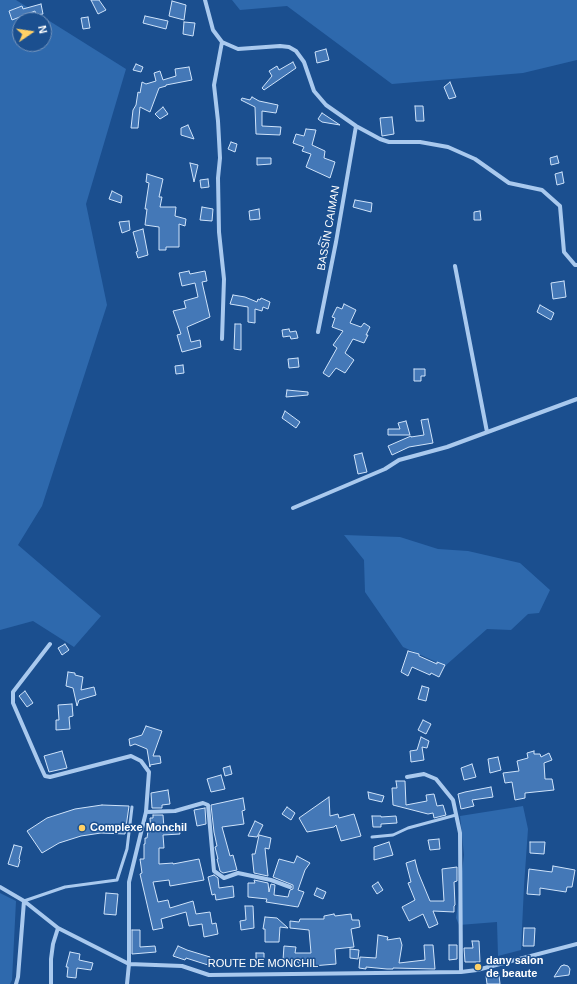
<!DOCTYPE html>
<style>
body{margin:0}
#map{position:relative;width:577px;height:984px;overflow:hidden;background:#1b4f8f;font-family:Arial,sans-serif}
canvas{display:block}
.north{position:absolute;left:12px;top:12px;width:40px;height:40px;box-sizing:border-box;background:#1b4f8f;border:1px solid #7695bc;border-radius:50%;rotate:77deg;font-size:11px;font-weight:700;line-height:16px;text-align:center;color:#fff}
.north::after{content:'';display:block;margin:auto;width:14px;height:18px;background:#ffd166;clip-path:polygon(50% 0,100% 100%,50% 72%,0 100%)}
</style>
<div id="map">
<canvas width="577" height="984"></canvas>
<div class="north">N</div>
</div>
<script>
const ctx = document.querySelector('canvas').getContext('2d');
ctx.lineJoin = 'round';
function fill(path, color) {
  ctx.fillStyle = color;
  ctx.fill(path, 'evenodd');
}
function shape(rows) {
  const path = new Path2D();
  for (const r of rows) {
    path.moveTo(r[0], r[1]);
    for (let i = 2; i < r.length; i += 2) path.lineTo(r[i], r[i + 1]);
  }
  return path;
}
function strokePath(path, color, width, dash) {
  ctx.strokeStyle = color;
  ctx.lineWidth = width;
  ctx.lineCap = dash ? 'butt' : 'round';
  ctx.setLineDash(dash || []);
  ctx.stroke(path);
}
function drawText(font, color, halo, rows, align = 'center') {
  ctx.font = font + ' Arial,sans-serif';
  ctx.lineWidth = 3;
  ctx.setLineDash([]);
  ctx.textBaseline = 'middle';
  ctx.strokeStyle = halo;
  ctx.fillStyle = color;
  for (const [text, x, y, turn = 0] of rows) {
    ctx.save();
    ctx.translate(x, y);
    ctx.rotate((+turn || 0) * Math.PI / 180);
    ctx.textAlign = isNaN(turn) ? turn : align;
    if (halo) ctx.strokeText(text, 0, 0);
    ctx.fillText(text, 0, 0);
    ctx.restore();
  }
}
fill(shape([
 [0,0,16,0,126,69,86,204,107,305,42,506,18,545,101,616,74,647,33,621,0,630],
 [20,20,44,20,44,44,20,44],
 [232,0,577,0,577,60,523,73,392,84,287,6,240,10],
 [344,535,400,537,438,549,468,551,520,563,550,590,539,613,528,614,511,630,487,629,445,666,403,647,365,592,364,560],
 [523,806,528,829,524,886,521,950,498,956,497,922,459,925,456,918,464,855,460,816],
 [0,893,16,901,12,980,10,984,0,984]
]), '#2e69ad');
const building = shape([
 [91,0,99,0,106,10,98,14,91,0],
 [172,1,186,5,184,20,169,16,172,1],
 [41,4,43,14,36,15,35,11,12,20,9,11,22,6,23,9,41,4],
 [145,16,168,21,166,29,143,23,145,16],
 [88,17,90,28,83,29,81,18,88,17],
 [184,22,195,23,193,36,183,34,184,22],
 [326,49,329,60,317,63,315,52,326,49],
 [293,62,296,68,264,90,262,88,272,76,269,71,277,66,279,70,293,62],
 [136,64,143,67,141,72,133,70,136,64],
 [189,67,192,80,166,85,166,86,159,88,150,112,140,107,138,128,131,128,133,110,136,105,138,92,140,93,142,82,146,84,156,81,154,73,160,71,163,80,176,76,175,69,189,67],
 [450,82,456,97,449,99,444,87,450,82],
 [252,97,259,101,278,105,276,113,262,111,262,126,281,127,280,135,256,134,255,107,241,100,242,98,250,100,252,97],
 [415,106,423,106,424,121,416,121,415,106],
 [163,107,168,114,160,119,155,114,163,107],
 [322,113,340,125,322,122,318,119,322,113],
 [392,117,394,134,382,136,380,118,392,117],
 [188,125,194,139,181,135,181,128,188,125],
 [306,129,316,130,312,145,325,151,324,158,335,162,330,178,306,167,311,154,302,151,304,147,293,143,296,134,304,136,306,129],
 [231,142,237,144,235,152,228,149,231,142],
 [557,156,559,163,551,165,550,158,557,156],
 [257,158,271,158,271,164,257,165,257,158],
 [190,163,198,165,194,182,190,163],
 [562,172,564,183,557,185,555,174,562,172],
 [147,174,163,179,159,197,162,197,160,207,176,207,175,216,186,219,185,226,179,224,179,247,166,247,166,250,159,250,159,227,145,225,147,209,145,209,149,183,146,182,147,174],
 [208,179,209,187,201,188,200,180,208,179],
 [112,191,122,196,121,203,109,199,112,191],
 [355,200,372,203,371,212,353,207,355,200],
 [202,207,213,209,212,221,200,220,202,207],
 [259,209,260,219,250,220,249,211,259,209],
 [480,211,481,220,474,220,474,212,480,211],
 [129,221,130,230,122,233,119,222,129,221],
 [143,229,148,255,138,258,136,252,138,251,133,232,143,229],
 [321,237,330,241,327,248,318,244,321,237],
 [189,271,190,274,205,271,207,281,202,282,210,317,187,327,191,342,200,340,201,347,182,352,177,335,181,334,173,311,186,308,184,301,198,297,195,283,182,286,179,273,189,271],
 [564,281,566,297,553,299,551,283,564,281],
 [233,295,245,297,257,302,258,299,260,300,261,298,270,302,268,309,263,307,262,311,255,309,255,323,248,322,248,307,230,304,233,295],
 [344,304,356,310,350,323,361,327,364,323,370,327,366,335,368,335,364,343,353,339,345,353,354,360,345,373,336,368,329,377,323,373,337,348,333,345,343,331,332,327,335,318,332,317,337,307,342,309,344,304],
 [540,305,554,313,551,320,537,312,540,305],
 [235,324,241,324,241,350,234,349,235,324],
 [289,329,290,332,296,331,298,338,291,339,290,336,283,337,282,330,289,329],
 [298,358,299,367,289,368,288,359,298,358],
 [183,365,184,373,176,374,175,366,183,365],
 [414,369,425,369,425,376,421,376,421,381,414,381,414,369],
 [287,390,308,392,308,395,286,397,287,390],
 [285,411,300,422,296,428,282,418,285,411],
 [428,419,433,443,409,447,392,455,388,446,411,436,411,437,424,435,421,420,428,419],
 [406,421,410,435,388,435,388,429,400,429,398,423,406,421],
 [362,453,367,472,358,474,354,455,362,453],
 [65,644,69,650,62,655,58,648,65,644],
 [408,651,419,654,419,656,437,664,437,662,445,665,439,677,431,673,430,675,412,667,408,676,401,672,408,651],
 [68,672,75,673,75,675,83,677,81,690,94,687,96,695,79,700,77,706,73,688,66,686,68,672],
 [422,686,429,688,426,701,418,699,422,686],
 [25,691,33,703,27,707,19,696,25,691],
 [72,704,73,716,69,717,70,729,56,730,56,720,59,720,58,705,72,704],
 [423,720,431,724,426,734,418,730,423,720],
 [146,726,162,731,153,756,160,756,161,763,150,765,150,767,147,749,135,744,130,746,129,739,142,735,146,726],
 [421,737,429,741,427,748,422,747,424,760,411,762,410,751,417,750,421,737],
 [62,751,67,768,49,772,44,756,62,751],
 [534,751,534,754,540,754,541,757,549,753,552,760,544,763,545,779,552,779,554,790,525,793,525,798,515,800,512,782,505,783,503,773,519,771,517,761,528,758,527,753,534,751],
 [498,757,501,770,490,773,488,759,498,757],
 [472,764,476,777,464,780,461,768,472,764],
 [230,766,232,774,225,776,223,768,230,766],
 [221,775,225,789,211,792,207,779,221,775],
 [396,781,405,781,406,805,427,801,426,795,434,794,437,806,443,805,446,815,434,818,433,813,428,814,393,805,392,788,397,788,396,781],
 [491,787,493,797,472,800,474,806,461,809,458,794,465,792,491,787],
 [168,790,170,804,162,805,162,808,152,808,151,793,168,790],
 [368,792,384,796,382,802,369,799,368,792],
 [329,797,330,816,338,814,339,818,354,814,361,836,341,841,336,825,334,827,307,832,299,818,329,797],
 [243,798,245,810,242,811,244,824,222,827,230,856,233,855,237,870,223,873,220,871,217,859,218,859,215,847,217,846,214,832,211,805,243,798],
 [102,805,129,806,125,834,101,833,81,836,59,843,42,853,27,831,47,818,75,809,102,805],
 [287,807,295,813,291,820,282,814,287,807],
 [205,808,206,824,197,826,194,810,205,808],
 [153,815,163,815,164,828,179,827,180,834,163,835,164,848,159,848,159,864,173,863,173,864,199,859,204,880,170,886,169,880,153,882,158,902,168,900,170,908,193,901,196,914,210,912,212,924,216,923,218,934,204,937,202,924,189,926,186,912,161,919,163,928,153,930,140,874,142,873,140,859,144,859,144,844,145,844,145,838,147,838,148,831,151,832,150,818,153,818,153,815],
 [372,816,381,816,381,817,396,816,397,823,381,824,381,827,373,827,372,816],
 [255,821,263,825,257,837,248,836,255,821],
 [259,835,271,838,269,849,265,848,268,876,254,873,252,854,255,854,259,835],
 [439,839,440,849,430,850,428,840,439,839],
 [389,842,393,855,374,860,374,847,389,842],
 [530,842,545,842,544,854,530,853,530,842],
 [14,845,22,847,19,859,20,860,18,867,8,864,14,845],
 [297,856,310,863,305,870,298,890,304,892,298,907,266,902,267,899,248,897,248,883,255,883,254,880,268,883,269,892,271,884,275,885,274,895,288,897,290,890,293,889,293,885,273,877,279,859,294,863,297,856],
 [415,860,418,872,430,901,444,901,442,869,457,867,457,881,454,882,455,905,454,906,454,912,433,911,438,924,429,928,423,914,409,921,402,907,415,900,408,883,411,882,406,863,415,860],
 [553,866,575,870,572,887,567,887,566,892,540,888,540,895,527,894,529,869,552,872,553,866],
 [214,875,218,878,219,888,233,886,234,897,216,900,215,894,212,895,208,877,214,875],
 [378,882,383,890,377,894,372,886,378,882],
 [317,888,326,892,323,899,314,895,317,888],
 [106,893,118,894,116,915,104,914,106,893],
 [245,906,253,906,254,928,241,930,240,921,246,920,245,906],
 [334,914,335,916,351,914,352,920,359,920,360,927,351,929,354,947,335,949,336,964,312,966,312,964,298,963,298,961,283,960,284,946,296,947,295,953,311,953,309,930,290,928,290,921,299,922,300,919,324,919,324,916,334,914],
 [265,917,277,918,288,928,280,927,279,942,265,942,265,929,263,929,265,917],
 [524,928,535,928,534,946,523,946,524,928],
 [132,930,140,930,140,947,155,946,156,952,132,954,132,930],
 [378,935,388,937,387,940,400,938,402,945,399,963,425,960,424,945,433,945,435,969,393,968,393,969,387,969,366,967,366,969,359,968,360,957,376,958,378,935],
 [472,941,479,941,480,962,465,962,464,948,473,948,472,941],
 [449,945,457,945,457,959,449,960,449,945],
 [178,946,187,950,210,957,208,965,186,958,185,960,173,956,178,946],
 [350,949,359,950,358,959,350,958,350,949],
 [70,952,80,954,79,960,93,963,91,970,77,968,76,978,67,977,68,967,66,967,70,952],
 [256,953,264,953,264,961,256,961,256,953],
 [564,965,568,966,570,969,569,975,554,977,561,966,564,965],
 [499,975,500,984,487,984,486,976,499,975]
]);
fill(building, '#4478b7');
strokePath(building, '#cfe3fa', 1);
strokePath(shape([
 [372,837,393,835,408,828,456,815],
 [24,901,65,887,117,880,127,849,132,807]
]), '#a9c9ee', 3);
strokePath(shape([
 [205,0,213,30,222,42,238,49,280,46,289,47,296,51,304,62,314,91,326,105,356,126,380,139,389,142,420,142,448,147,475,159,509,183,542,190,560,206,564,252,575,265,577,265],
 [455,266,487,432],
 [318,332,336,242,356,126],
 [222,339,224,279,219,232,218,178,220,158,218,121,214,85,222,42],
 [293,508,385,469,399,460,447,447,577,399],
 [50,644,13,692,13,703,39,763,45,776,50,777,131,756,141,761,149,772,146,812,129,882,129,964,127,984],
 [407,777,424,774,436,779,453,800,460,833,461,972],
 [146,812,175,811,203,803,208,805,214,871,224,878,238,873,271,880,290,887],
 [0,887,24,901,58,928,129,964,182,966,209,975,461,972,477,970,577,944],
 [16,984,18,977,24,901],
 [51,984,51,959,53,944,58,928]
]), '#a9c9ee', 4);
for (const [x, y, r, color] of [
 [82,828,4,"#ffd166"],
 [478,967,4,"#ffd166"]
]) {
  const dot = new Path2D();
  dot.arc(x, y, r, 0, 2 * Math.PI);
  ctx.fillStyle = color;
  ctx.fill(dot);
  strokePath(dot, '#1b4f8f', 1.5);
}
drawText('11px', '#fff', '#1b4f8f', [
 ["BASSIN CAIMAN",329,228,-80],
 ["ROUTE DE MONCHIL",263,964]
]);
drawText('bold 11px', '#fff', '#1b4f8f', [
 ["Complexe Monchil",90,828],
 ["dany salon",486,961],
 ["de beaute",486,974]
], 'left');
</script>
